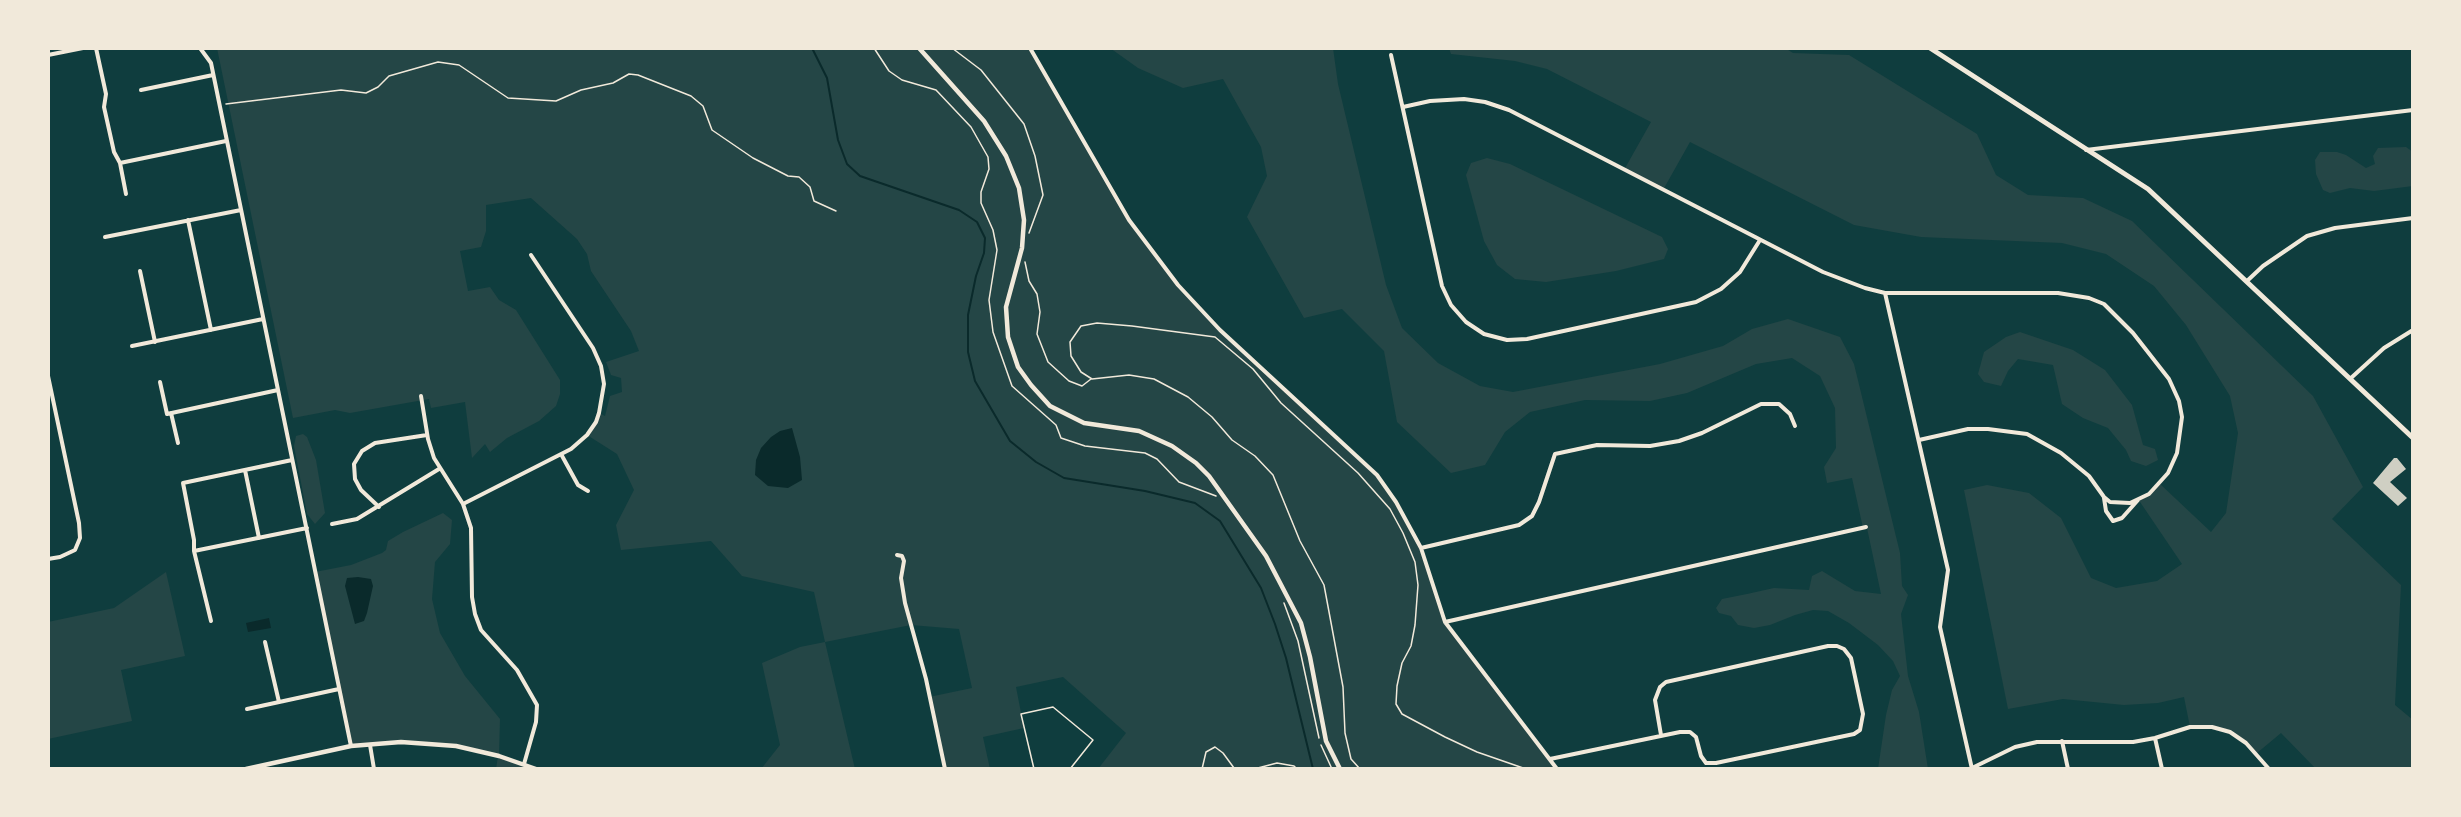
<!DOCTYPE html>
<style>
body{margin:0}
#map{position:relative;width:2461px;height:817px;overflow:hidden;background:#0f3d3e;font-family:Inter,sans-serif}
canvas{display:block}
.frame{position:absolute;inset:0;border:50px solid #f1e9da;pointer-events:none}
</style>
<div id="map">
<canvas width="2461" height="817"></canvas>
<div class="frame"></div>
</div>
<script>
const ctx = document.querySelector('canvas').getContext('2d');
ctx.lineJoin = 'round';
function fill(path, color) {
  ctx.fillStyle = color;
  ctx.fill(path, 'evenodd');
}
function shape(rows) {
  const path = new Path2D();
  for (const r of rows) {
    path.moveTo(r[0], r[1]);
    for (let i = 2; i < r.length; i += 2) path.lineTo(r[i], r[i + 1]);
  }
  return path;
}
function strokePath(path, color, width, dash) {
  ctx.strokeStyle = color;
  ctx.lineWidth = width;
  ctx.lineCap = dash ? 'butt' : 'round';
  ctx.setLineDash(dash || []);
  ctx.stroke(path);
}
fill(shape([
 [217,48,1030,48,1122,208,1178,285,1220,330,1377,475,1396,502,1421,548,1443,618,1557,769,1098,769,1126,733,1063,677,1016,687,1024,728,983,737,990,769,945,769,929,697,972,688,959,629,911,625,825,642,855,769,761,769,780,745,762,663,800,647,825,642,814,592,742,576,711,541,621,550,616,525,634,490,617,454,587,435,599,413,605,416,610,396,622,392,621,378,611,375,606,362,639,351,631,331,591,271,587,254,577,239,531,198,486,205,486,231,481,247,460,251,468,291,490,287,499,300,516,310,560,380,560,394,556,406,539,421,507,438,490,452,485,444,472,458,465,402,431,408,429,399,350,413,335,410,293,418],
 [1110,48,1333,48,1338,84,1386,285,1402,328,1438,363,1480,386,1513,392,1660,364,1723,346,1752,329,1788,319,1840,337,1854,364,1900,553,1902,586,1908,595,1901,614,1908,676,1919,712,1928,769,1878,769,1886,715,1892,690,1900,676,1893,661,1878,645,1849,623,1828,611,1813,610,1795,615,1770,625,1754,628,1738,625,1731,616,1719,613,1716,608,1722,599,1747,594,1774,588,1809,590,1812,576,1822,571,1855,591,1881,594,1867,528,1863,528,1852,478,1827,483,1824,467,1836,448,1835,408,1820,376,1792,358,1756,364,1687,393,1650,401,1585,400,1530,412,1505,432,1485,465,1451,473,1397,422,1384,351,1342,309,1304,318,1247,217,1267,176,1261,147,1223,79,1183,88,1138,68],
 [1449,48,1785,48,1793,53,1849,55,1977,134,1996,175,2028,195,2083,198,2132,221,2313,396,2363,487,2332,519,2401,585,2395,705,2413,720,2413,769,2316,769,2281,733,2257,753,2230,732,2212,727,2190,727,2184,697,2158,703,2124,705,2063,699,2008,709,1964,490,1987,485,2029,493,2061,518,2091,578,2116,588,2157,581,2182,564,2138,499,2149,494,2159,483,2211,532,2226,513,2238,433,2230,396,2186,325,2154,286,2106,254,2062,243,1921,237,1854,225,1690,142,1663,190,1624,170,1651,122,1547,69,1515,61,1451,54],
 [2406,147,2413,152,2413,186,2374,191,2350,188,2330,193,2323,190,2316,174,2315,160,2320,152,2337,152,2346,155,2366,168,2375,164,2373,156,2378,148],
 [1487,158,1510,164,1662,237,1668,249,1664,259,1616,271,1546,282,1515,279,1497,265,1484,241,1466,175,1471,163],
 [2020,332,2073,350,2105,370,2132,405,2143,445,2155,449,2158,460,2146,466,2131,461,2126,450,2108,428,2083,418,2062,404,2053,365,2018,359,2008,371,2001,386,1984,382,1978,374,1984,352,2006,337],
 [303,434,307,437,316,460,325,513,315,524,307,514,294,446,296,436],
 [443,513,452,520,450,544,435,562,432,599,440,633,465,676,500,719,499,756,536,769,496,769,498,756,456,746,401,742,351,746,315,572,351,565,382,553,386,550,388,541,403,532],
 [166,572,185,656,121,670,132,721,48,739,48,622,114,608]
]), '#244646');
fill(shape([
 [792,428,800,457,802,480,788,488,768,486,755,475,756,460,761,448,771,437,780,431],
 [358,577,371,579,373,586,367,613,364,621,355,624,345,586,347,578],
 [269,618,271,628,248,632,246,623]
]), '#0a2a2b');
strokePath(shape([
 [812,48,827,78,838,140,847,164,860,176,959,210,977,222,985,238,984,253,976,276,968,315,968,352,975,381,1010,441,1036,462,1064,478,1145,491,1195,503,1220,521,1261,588,1275,624,1286,658,1313,769]
]), '#0a2a2b', 2);
fill(shape([
 [2394,458,2397,458,2406,469,2390,482,2407,498,2398,506,2373,483]
]), '#cfcfc3');
strokePath(shape([
 [874,48,889,71,902,80,936,90,971,127,988,157,989,169,981,192,981,203,993,230,997,250,989,300,993,332,1012,386,1056,425,1061,438,1085,446,1145,453,1157,459,1179,482,1216,496],
 [952,48,981,70,1024,124,1035,156,1043,195,1029,233],
 [226,104,341,90,366,93,378,87,389,76,438,62,459,65,508,98,556,101,581,90,613,83,629,74,638,75,691,96,703,106,712,130,753,158,788,176,799,177,810,187,814,201,836,211],
 [1025,262,1029,281,1037,294,1040,312,1037,334,1048,362,1069,381,1082,386,1091,379],
 [1284,603,1298,641,1319,738],
 [1321,745,1332,769],
 [1202,769,1206,752,1215,747,1223,753,1234,768,1240,769],
 [1254,769,1277,763,1294,766,1297,769],
 [1360,769,1351,759,1345,733,1343,687,1324,585,1300,541,1273,475,1255,456,1232,440,1212,417,1188,397,1154,379,1129,375,1092,379,1081,372,1071,356,1070,342,1081,326,1097,323,1132,326,1215,337,1253,369,1281,403,1358,473,1390,509,1403,533,1415,562,1418,585,1415,625,1411,646,1402,663,1397,686,1396,704,1402,714,1445,737,1477,752,1526,769]
]), '#f1e9da', 1.5);
strokePath(shape([
 [1034,769,1021,714,1053,707,1093,740,1070,769]
]), '#f1e9da', 1.5);
strokePath(shape([
 [96,48,106,94,104,107,114,152,120,163,126,194],
 [200,48,211,63,351,746],
 [1030,48,1129,220,1178,285,1220,330,1377,475,1396,502,1421,548,1445,622,1557,769],
 [48,55,83,48],
 [1391,55,1442,286,1451,305,1466,322,1484,334,1507,340,1527,339,1696,302,1721,289,1740,272,1760,240],
 [141,90,213,75],
 [1403,107,1430,101,1464,99,1485,102,1509,110,1823,272,1865,288,1885,293,2058,293,2089,298,2104,304,2133,333,2169,379,2179,401,2182,417,2177,453,2168,473,2149,494,2130,503,2110,502,2104,497,2089,476,2061,453,2027,434,1988,429,1968,429,1919,440],
 [2086,150,2413,110],
 [120,163,226,141],
 [188,220,211,330],
 [105,237,241,210],
 [140,271,155,342],
 [2247,281,2263,266,2307,236,2335,228,2413,218],
 [1885,293,1948,570,1940,627,1972,769],
 [132,346,263,319],
 [48,376,79,523,80,538,75,550,60,557,48,559],
 [2351,378,2384,348,2413,330],
 [160,382,167,414,278,390],
 [421,396,428,439,434,458,463,504,471,528,472,597,475,614,481,630,517,670,537,705,536,722,524,764],
 [171,413,178,443],
 [561,454,578,485,588,491],
 [245,470,259,538],
 [2104,498,2106,511,2113,521,2122,518,2138,500],
 [463,504,571,449,587,435,596,422,599,413,604,384,601,366,593,348,531,255],
 [379,507,361,490,355,479,354,464,362,451,375,443,427,435],
 [332,524,357,519,439,469],
 [1421,548,1519,525,1532,516,1539,502,1555,454,1597,445,1650,446,1679,441,1702,433,1761,404,1779,404,1790,414,1795,426],
 [194,551,307,528],
 [897,555,902,556,904,561,901,578,905,603,926,679,945,769],
 [211,621,194,551,194,540,183,483,292,460],
 [1445,622,1866,527],
 [265,642,279,702],
 [247,709,339,689],
 [2155,738,2162,769],
 [2062,741,2068,769],
 [370,745,374,769],
 [1550,759,1680,732,1690,732,1696,737,1701,756,1706,763,1716,763,1854,734,1860,730,1863,714,1851,658,1844,649,1837,646,1828,646,1666,682,1660,687,1655,700,1661,735],
 [1972,768,2015,747,2037,742,2133,742,2155,738,2190,727,2212,727,2230,732,2246,743,2269,769]
]), '#f1e9da', 4);
strokePath(shape([
 [919,48,984,121,1006,156,1019,188,1024,220,1022,248,1006,307,1008,337,1018,367,1031,385,1050,406,1084,423,1139,431,1172,446,1196,463,1209,476,1266,556,1301,623,1310,657,1326,741,1340,769],
 [246,769,351,746,401,742,456,746,499,756,536,769]
]), '#f1e9da', 4.5);
strokePath(shape([
 [1930,48,2148,189,2413,438]
]), '#f1e9da', 5);
</script>
